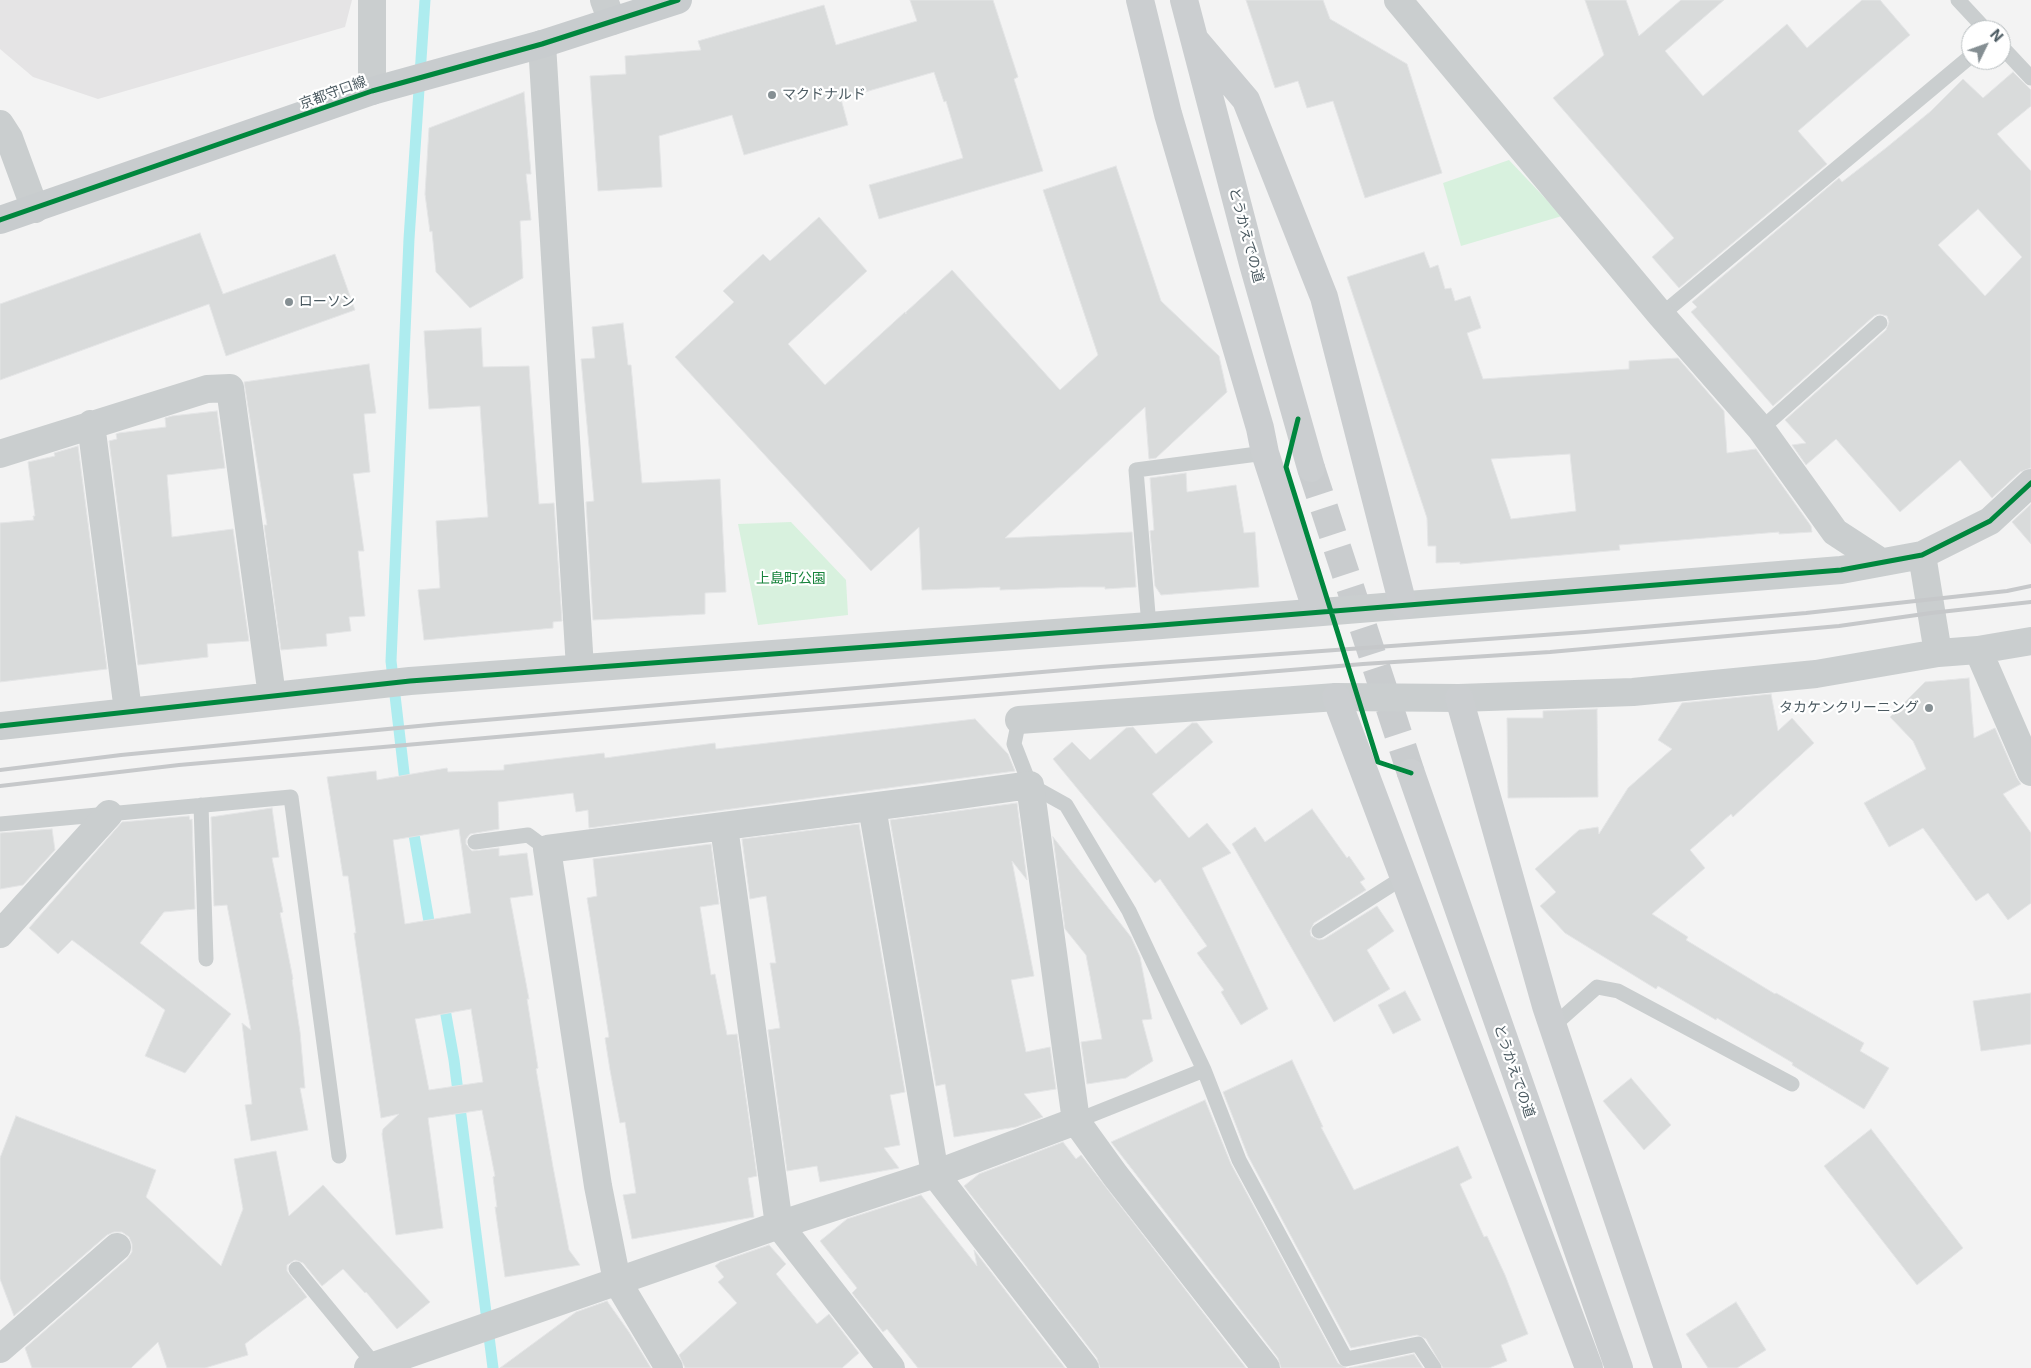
<!DOCTYPE html>
<meta charset="utf-8">
<style>
body{margin:0}
#map{position:relative;width:2031px;height:1368px;overflow:hidden;background:#f3f3f3;font-family:Inter,sans-serif}
canvas{display:block}
.north{position:absolute;left:1961px;top:20px;width:50px;height:50px;box-sizing:border-box;background:#fff;border:1px solid #b7bdbf;border-radius:50%;rotate:48deg;font-size:14px;font-weight:700;line-height:20px;text-align:center;color:#4a5960}
.north::after{content:'';display:block;margin:auto;width:18px;height:22px;background:#858f93;clip-path:polygon(50% 0,100% 100%,50% 72%,0 100%)}
</style>
<div id="map">
<canvas width="2031" height="1368"></canvas>
<div class="north">N</div>
</div>
<script>
const ctx = document.querySelector('canvas').getContext('2d');
ctx.lineJoin = 'round';
function fill(path, color) {
  ctx.fillStyle = color;
  ctx.fill(path, 'evenodd');
}
function shape(rows) {
  const path = new Path2D();
  for (const r of rows) {
    path.moveTo(r[0], r[1]);
    for (let i = 2; i < r.length; i += 2) path.lineTo(r[i], r[i + 1]);
  }
  return path;
}
function strokePath(path, color, width, dash) {
  ctx.strokeStyle = color;
  ctx.lineWidth = width;
  ctx.lineCap = dash ? 'butt' : 'round';
  ctx.setLineDash(dash || []);
  ctx.stroke(path);
}
function drawText(font, color, halo, rows, align = 'center') {
  ctx.font = font + ' Inter,"Noto Sans JP",sans-serif';
  ctx.lineWidth = 4.5;
  ctx.setLineDash([]);
  ctx.textBaseline = 'middle';
  ctx.strokeStyle = halo;
  ctx.fillStyle = color;
  for (const [text, x, y, turn = 0] of rows) {
    ctx.save();
    ctx.translate(x, y);
    ctx.rotate((+turn || 0) * Math.PI / 180);
    ctx.textAlign = isNaN(turn) ? turn : align;
    if (halo) ctx.strokeText(text, 0, 0);
    ctx.fillText(text, 0, 0);
    ctx.restore();
  }
}
fill(shape([
 [0,0,352,0,345,27,98,99,33,77,0,49]
]), '#e5e4e5');
fill(shape([
 [1509,160,1562,216,1461,246,1443,183],
 [791,522,846,580,848,615,758,625,738,524]
]), '#d8f1de');
strokePath(shape([
 [406,790,391,661,409,239,425,0],
 [412,823,431,933],
 [443,998,454,1060,493,1368]
]), '#aeecef', 11);
const building = shape([
 [910,0,993,0,1018,77,1014,79,1043,171,879,219,869,185,963,158,946,101,944,102,934,72,841,99,848,125,744,155,732,115,659,136,662,187,598,191,590,76,626,74,625,56,701,50,698,41,824,5,836,45,917,21,910,0],
 [1246,0,1323,0,1330,19,1407,64,1442,173,1365,198,1333,101,1307,108,1298,81,1275,88,1246,0],
 [1585,0,1626,0,1639,36,1681,0,1724,0,1665,51,1703,96,1787,24,1807,48,1862,0,1880,0,1910,35,1798,131,1827,164,1679,288,1652,257,1674,238,1553,98,1604,55,1585,0],
 [2013,72,2031,90,2031,106,1997,134,2031,171,2031,468,2020,472,1992,498,1960,460,1900,512,1836,439,1806,465,1792,445,1806,443,1785,420,1886,330,1889,322,1887,316,1879,314,1874,316,1773,406,1691,312,1697,307,1692,302,1839,178,1842,182,1886,148,1931,111,1963,79,1983,98,2013,72],
 [1978,209,2022,257,1985,296,1938,245,1978,209],
 [524,92,531,174,526,174,531,220,520,221,523,278,470,308,436,272,432,231,430,232,425,194,429,128,524,92],
 [1116,166,1161,301,1219,356,1227,392,1156,458,1149,459,1145,407,1005,538,1132,532,1136,587,1105,589,1105,587,1079,587,1000,590,1000,587,922,590,919,527,871,571,675,357,734,302,723,291,763,254,770,261,819,217,867,271,788,344,825,385,905,312,906,314,906,312,952,270,1060,390,1098,355,1043,190,1116,166],
 [200,233,223,294,335,254,355,310,226,356,209,304,0,380,0,304,200,233],
 [1424,252,1430,268,1438,265,1445,289,1451,288,1455,301,1470,296,1481,328,1467,333,1483,379,1629,369,1629,361,1678,358,1724,411,1727,453,1756,449,1811,526,1812,532,1779,534,1779,532,1619,545,1620,550,1460,564,1460,562,1436,563,1436,546,1428,546,1427,518,1347,277,1424,252],
 [1570,454,1576,511,1511,519,1491,459,1570,454],
 [623,323,628,365,631,365,642,483,720,479,726,592,705,593,705,614,593,620,586,502,594,501,581,359,595,358,592,327,623,323],
 [481,328,483,367,529,366,539,504,554,503,562,621,553,622,553,628,424,640,418,590,440,588,436,521,488,517,480,406,429,409,424,331,481,328],
 [369,364,376,413,364,414,370,472,353,474,364,551,358,551,365,616,349,617,351,631,326,634,327,646,281,650,264,525,267,525,244,382,369,364],
 [217,411,225,468,167,475,172,537,233,529,249,641,207,644,208,657,138,665,109,441,117,439,116,434,119,433,166,427,165,418,172,416,217,411],
 [78,446,107,669,0,682,0,523,34,520,33,516,35,516,28,462,55,456,54,453,78,446],
 [1186,473,1187,492,1236,485,1244,533,1255,532,1259,587,1161,595,1155,586,1150,531,1154,530,1150,478,1186,473],
 [2031,504,2031,544,2012,522,2031,504],
 [1969,678,1974,738,1995,728,2017,778,2021,784,2003,794,2031,833,2031,903,2008,920,1988,893,1976,901,1923,828,1889,847,1864,803,1926,769,1913,741,1890,717,1925,682,1969,678],
 [1771,694,1778,731,1792,718,1814,743,1733,817,1731,814,1690,850,1705,868,1652,914,1688,937,1686,940,1775,994,1776,993,1864,1043,1860,1051,1889,1068,1864,1109,1792,1065,1793,1063,1717,1018,1716,1020,1658,986,1656,989,1565,933,1540,906,1556,892,1535,869,1579,830,1598,827,1599,834,1628,788,1672,749,1658,740,1682,703,1771,694],
 [1597,709,1598,797,1508,798,1507,718,1543,718,1543,711,1597,709],
 [975,719,1008,754,1015,771,589,828,588,810,576,812,573,793,498,802,499,829,470,834,466,839,466,844,472,851,499,848,499,856,527,853,533,895,510,898,529,999,527,999,538,1068,536,1069,553,1167,569,1250,580,1265,505,1277,495,1207,497,1207,493,1177,495,1176,482,1110,428,1118,443,1228,396,1235,382,1134,383,1129,399,1114,381,1118,354,933,356,933,348,876,343,876,327,777,376,771,377,780,447,768,448,772,504,770,504,765,604,753,605,758,715,743,716,749,975,719],
 [459,829,471,913,405,924,393,840,459,829],
 [471,1009,483,1082,429,1090,415,1019,471,1009],
 [1192,723,1197,723,1213,742,1152,794,1189,838,1207,823,1231,853,1202,868,1268,1009,1241,1025,1221,992,1224,990,1197,953,1207,946,1160,879,1155,883,1053,759,1072,742,1090,760,1126,728,1133,727,1156,754,1192,723],
 [1017,803,1027,880,1012,861,1034,976,1011,980,1026,1052,1050,1047,1056,1089,1024,1094,1043,1117,1016,1127,954,1137,945,1084,936,1086,890,820,1017,803],
 [272,808,279,857,272,858,283,912,280,913,293,979,292,980,300,1032,305,1088,300,1088,308,1130,251,1141,245,1105,252,1104,242,1023,251,1030,227,905,214,906,211,817,272,808],
 [1312,809,1347,858,1349,856,1365,879,1360,882,1366,890,1314,923,1310,931,1311,936,1319,940,1324,939,1377,906,1394,931,1367,950,1390,989,1334,1022,1232,844,1255,827,1265,842,1312,809],
 [189,816,190,820,192,819,195,909,164,912,140,943,231,1014,185,1073,145,1056,165,1010,72,940,58,954,29,928,122,822,189,816],
 [859,824,905,1092,890,1095,900,1145,884,1148,899,1168,820,1182,817,1166,787,1171,768,1030,780,1028,770,963,776,963,766,896,750,899,742,839,859,824],
 [52,829,55,850,23,885,0,889,0,833,52,829],
 [1053,837,1131,937,1140,957,1152,1019,1142,1020,1153,1061,1126,1078,1087,1084,1081,1042,1102,1039,1086,955,1065,929,1053,837],
 [711,844,719,904,700,907,711,975,715,974,727,1035,737,1034,757,1176,748,1178,754,1217,632,1239,623,1195,636,1193,625,1122,620,1123,610,1070,605,1038,609,1037,587,898,597,896,593,859,711,844],
 [1405,991,1421,1020,1393,1034,1378,1005,1405,991],
 [2031,993,2031,1044,1981,1051,1973,1001,2031,993],
 [1292,1060,1323,1127,1321,1127,1354,1190,1458,1146,1472,1178,1460,1184,1484,1237,1487,1236,1505,1275,1528,1334,1501,1345,1507,1361,1489,1368,1443,1368,1426,1339,1417,1335,1351,1348,1248,1156,1223,1092,1292,1060],
 [1631,1078,1671,1125,1644,1150,1603,1101,1631,1078],
 [1205,1100,1231,1164,1338,1363,1346,1368,1281,1368,1278,1358,1111,1142,1205,1100],
 [16,1116,156,1170,146,1197,221,1266,243,1209,234,1159,276,1151,289,1216,323,1185,430,1302,397,1329,366,1292,365,1293,343,1269,322,1286,303,1263,295,1260,287,1265,287,1271,307,1297,245,1344,248,1355,205,1368,167,1368,158,1342,131,1368,32,1368,25,1348,127,1259,132,1252,132,1244,129,1237,122,1232,114,1232,107,1235,14,1316,0,1279,0,1158,16,1116],
 [1871,1129,1963,1248,1917,1285,1824,1166,1871,1129],
 [1063,1142,1076,1159,1081,1155,1246,1368,1100,1368,1097,1358,964,1186,979,1174,1063,1142],
 [921,1195,977,1266,974,1250,1065,1368,918,1368,887,1329,883,1332,852,1293,857,1288,820,1241,847,1219,921,1195],
 [769,1245,786,1264,776,1274,817,1324,829,1314,859,1353,842,1368,685,1368,679,1355,737,1303,718,1282,724,1277,715,1266,720,1262,769,1245],
 [607,1301,629,1332,651,1368,500,1368,576,1312,607,1301],
 [1736,1302,1766,1350,1737,1368,1708,1368,1686,1334,1736,1302],
 [1414,1354,1423,1368,1349,1368,1414,1354]
]);
fill(building, '#d9dbdb');
strokePath(building, '#e4e5e6', 1);
strokePath(shape([
 [1311,468,1411,773]
]), '#c9ccce', 28, [28, 14]);
strokePath(shape([
 [1958,0,1986,30],
 [2001,46,2031,78],
 [1661,315,1971,56],
 [1761,429,1880,323],
 [1149,626,1136,470,1265,453],
 [1019,720,1014,744,1030,785,1066,805,1129,911,1204,1070,1239,1160,1346,1359,1418,1344,1434,1368],
 [201,805,206,959],
 [0,824,291,797,339,1156],
 [475,842,528,835,547,849],
 [1319,931,1404,877],
 [1553,1026,1597,987,1618,991,1792,1084],
 [1076,1121,1204,1070],
 [296,1269,375,1365]
]), '#cacecf', 15);
strokePath(shape([
 [372,0,372,91],
 [604,0,612,21],
 [1398,0,1661,315,1761,429,1835,532,1881,562],
 [542,44,580,668],
 [0,124,9,138,35,209],
 [91,424,128,711],
 [0,454,207,389,230,388,272,696],
 [1922,555,1938,653,1978,650,2031,772],
 [1978,650,2031,641],
 [1019,720,1336,697,1459,698,1633,692,1816,674,1938,653],
 [0,726,410,681,1149,626,1841,570,1922,555,1990,521,2031,483],
 [872,807,935,1174,1085,1368],
 [724,827,779,1225,891,1368],
 [0,934,109,814],
 [0,1349,117,1247],
 [368,1368,779,1225,935,1174,1076,1121],
 [669,1368,617,1281,598,1186,547,849,924,800,1030,785,1076,1121,1115,1175,1266,1368]
]), '#cacecf', 28);
strokePath(shape([
 [1140,0,1168,114,1260,428,1265,453,1317,612],
 [1184,0,1253,264,1311,468],
 [1195,40,1246,100,1324,297,1403,605],
 [1336,697,1589,1368],
 [1459,698,1546,1006,1668,1368],
 [1411,773,1619,1368]
]), '#cbced0', 28);
strokePath(shape([
 [0,220,372,91,542,44,678,0]
]), '#c8ccce', 28);
strokePath(shape([
 [0,770,121,755,439,724,1100,667,1585,632,1806,613,2007,591,2031,586],
 [0,786,179,765,746,715,1363,664,1550,652,1839,626,1931,613,2031,602]
]), '#c6c8ca', 4);
strokePath(shape([
 [0,220,372,91,542,44,678,0],
 [1298,419,1286,467,1378,762,1411,773],
 [0,726,410,681,1149,626,1841,570,1922,555,1990,521,2031,483]
]), '#00873e', 5);
for (const [x, y, r, color] of [
 [772,95,5,"#858f93"],
 [289,302,5,"#858f93"],
 [1929,708,5,"#858f93"]
]) {
  const dot = new Path2D();
  dot.arc(x, y, r, 0, 2 * Math.PI);
  ctx.fillStyle = color;
  ctx.fill(dot);
  strokePath(dot, '#fff', 2);
}
drawText('14px', '#4a5960', '#fff', [
 ["京都守口線",333,93,-20],
 ["とうかえでの道",1246,235,75],
 ["とうかえでの道",1514,1071,71]
]);
drawText('14px', '#4a5960', '#fff', [
 ["マクドナルド",782,95],
 ["ローソン",299,302],
 ["タカケンクリーニング",1919,708,"right"]
], 'left');
drawText('14px', '#18843c', '#fff', [
 ["上島町公園",791,579]
]);
</script>
